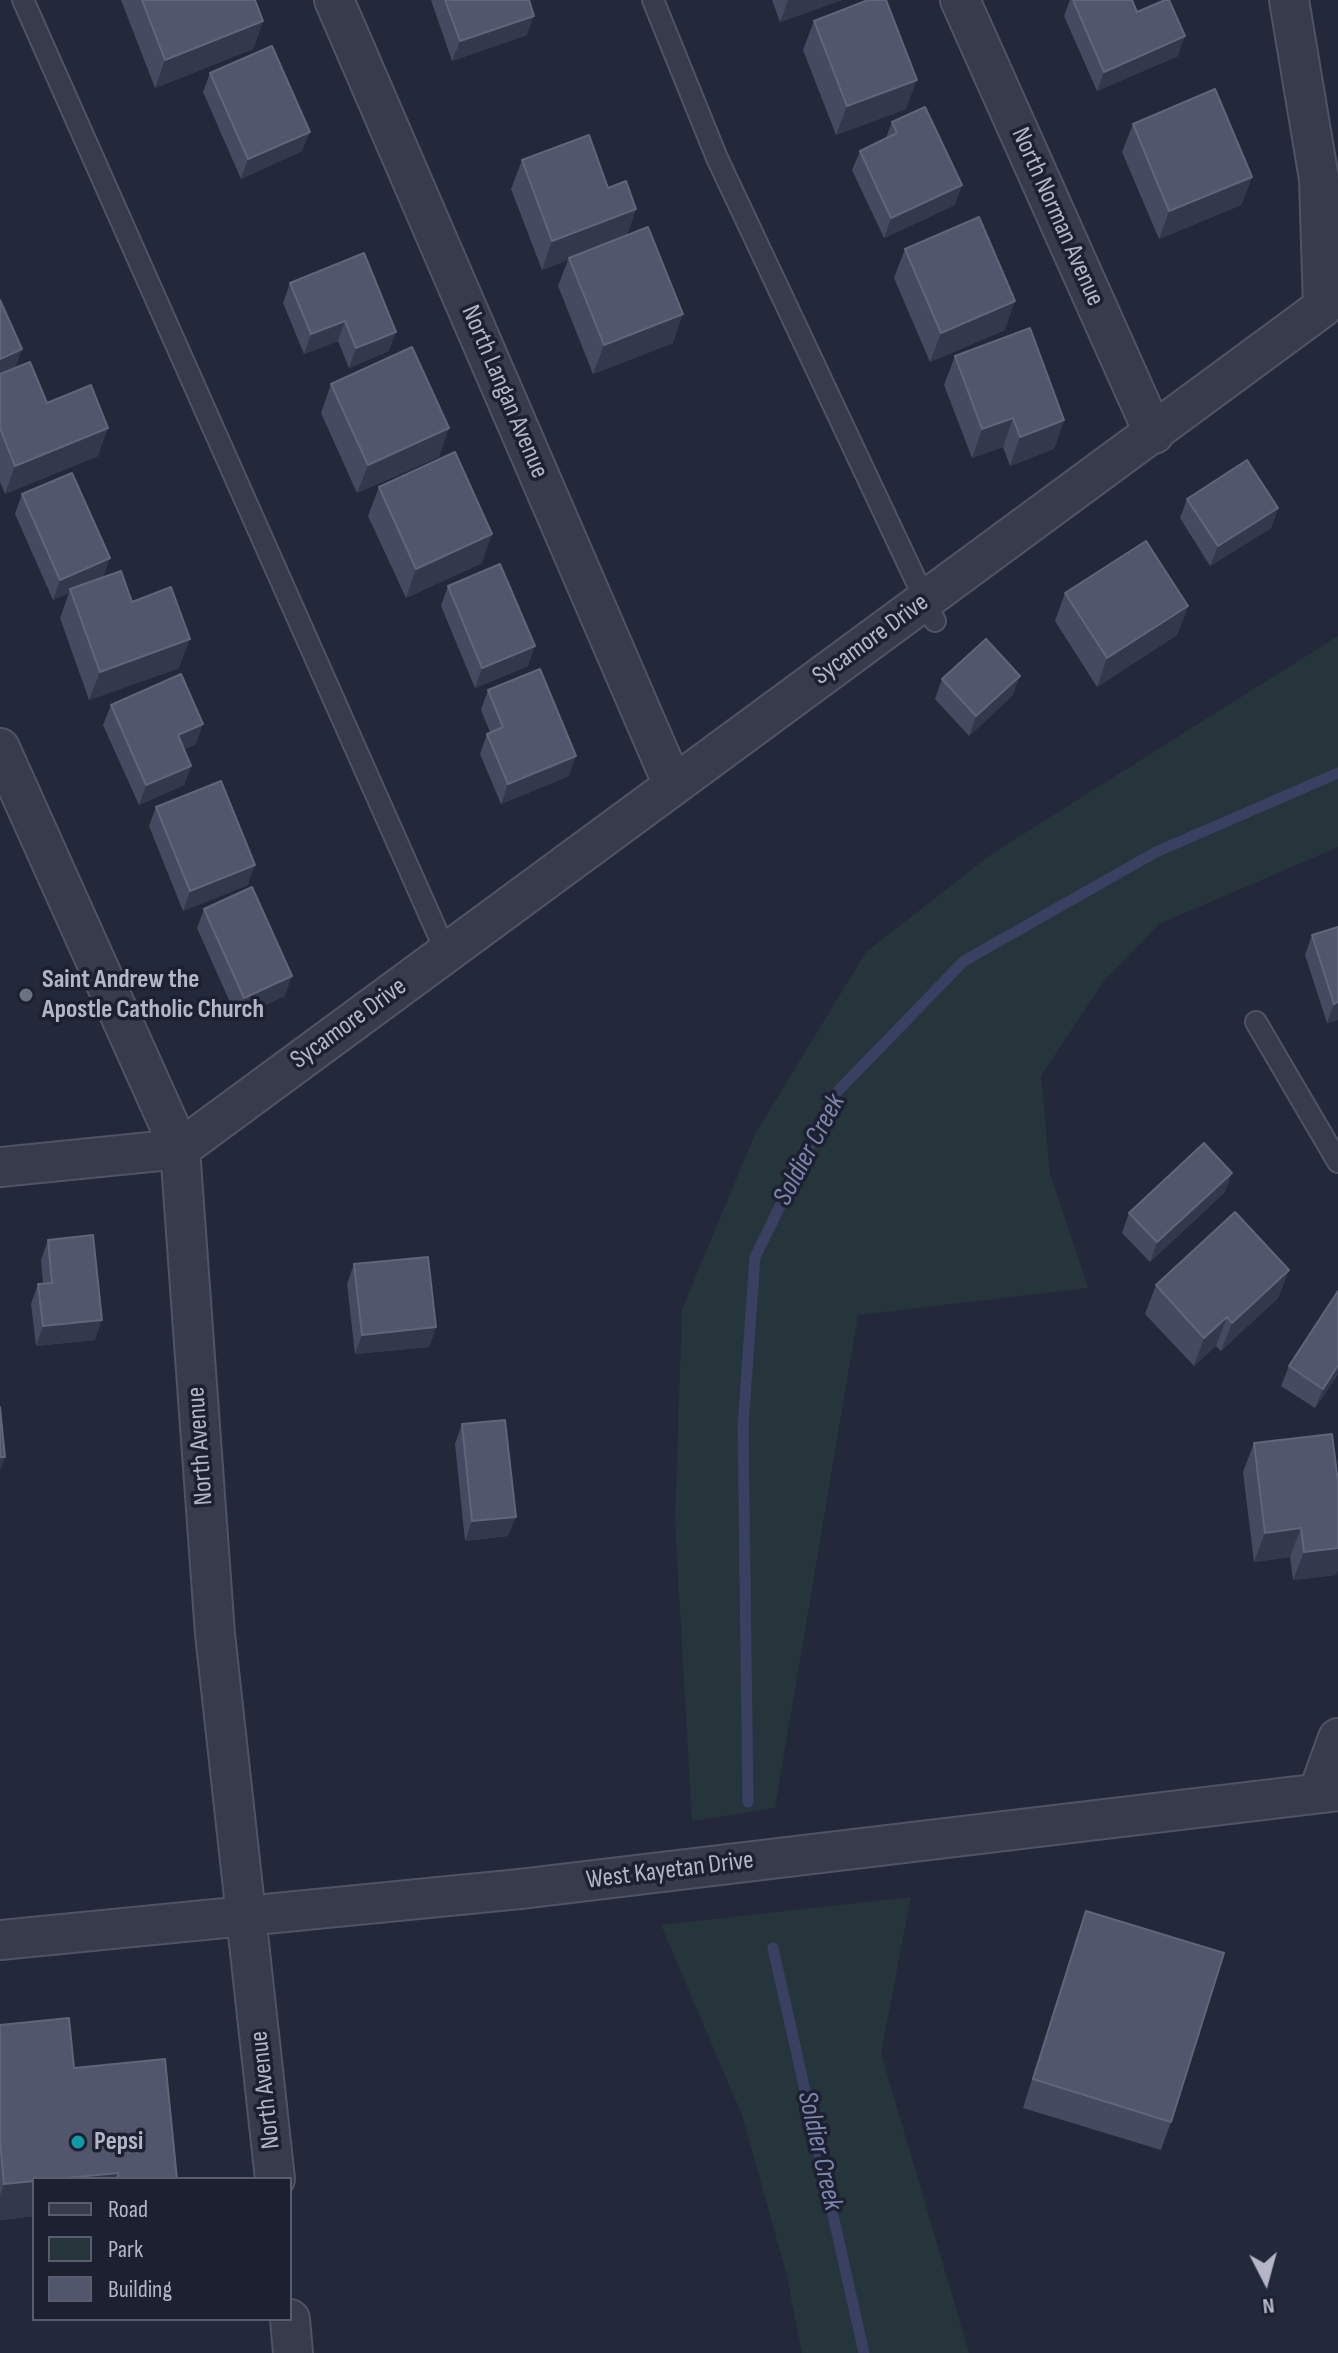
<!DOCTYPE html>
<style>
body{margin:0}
#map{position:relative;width:1338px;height:2353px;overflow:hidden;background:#24283b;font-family:"Sofia Sans Condensed",sans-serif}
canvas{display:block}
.legend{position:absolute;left:32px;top:2177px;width:260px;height:144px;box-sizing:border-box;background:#1d2031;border:2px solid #595c6d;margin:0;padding:10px 14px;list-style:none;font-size:24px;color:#b4b6c7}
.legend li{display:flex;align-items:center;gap:16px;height:40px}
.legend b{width:40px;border:2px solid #595c6d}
.north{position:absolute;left:1226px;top:2241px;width:80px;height:80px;-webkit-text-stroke:6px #1d2031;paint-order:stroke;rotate:174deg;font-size:22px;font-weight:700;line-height:32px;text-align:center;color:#b4b6c7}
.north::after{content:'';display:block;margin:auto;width:28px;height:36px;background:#b4b6c7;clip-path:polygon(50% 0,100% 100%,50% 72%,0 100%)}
</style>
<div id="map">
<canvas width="1338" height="2353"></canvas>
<ul class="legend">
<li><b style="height:10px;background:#383b4c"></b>Road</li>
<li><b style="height:22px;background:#26343c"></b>Park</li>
<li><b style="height:22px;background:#52566c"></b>Building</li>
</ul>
<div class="north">N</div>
</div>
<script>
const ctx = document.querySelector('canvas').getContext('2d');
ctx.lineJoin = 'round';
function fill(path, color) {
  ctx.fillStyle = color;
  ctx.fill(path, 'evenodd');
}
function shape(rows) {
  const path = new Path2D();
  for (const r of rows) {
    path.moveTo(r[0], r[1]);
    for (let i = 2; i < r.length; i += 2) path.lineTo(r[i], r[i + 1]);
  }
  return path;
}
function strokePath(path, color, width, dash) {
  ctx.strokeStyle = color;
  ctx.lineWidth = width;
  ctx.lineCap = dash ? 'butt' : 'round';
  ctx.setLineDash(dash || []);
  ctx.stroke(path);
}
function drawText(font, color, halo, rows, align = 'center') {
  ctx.font = font + ' "Sofia Sans Condensed",sans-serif';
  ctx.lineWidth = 7;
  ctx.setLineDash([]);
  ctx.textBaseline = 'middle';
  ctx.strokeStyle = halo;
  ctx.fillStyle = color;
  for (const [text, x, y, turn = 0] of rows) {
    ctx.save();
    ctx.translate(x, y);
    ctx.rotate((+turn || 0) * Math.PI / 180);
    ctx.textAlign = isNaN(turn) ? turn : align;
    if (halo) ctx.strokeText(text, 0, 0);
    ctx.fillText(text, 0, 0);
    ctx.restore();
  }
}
fill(shape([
 [1338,636,1338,847,1159,924,1104,981,1041,1076,1050,1174,1088,1288,858,1315,775,1808,692,1821,675,1523,682,1309,755,1134,866,952,993,853],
 [911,1897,881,2053,969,2353,802,2353,786,2272,742,2115,661,1925]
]), '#26343c');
strokePath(shape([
 [748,1802,743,1426,755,1257,835,1094,964,961,1156,852,1338,773],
 [773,1948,864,2353]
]), '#394062', 11);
const lane = shape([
 [23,0,446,952],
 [653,0,717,158,935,621],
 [1256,1022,1338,1162]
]);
const street = shape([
 [334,0,673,785],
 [960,0,1154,434],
 [0,748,180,1149,215,1634,275,2179],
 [0,1167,180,1149,1323,307,1319,179,1289,0],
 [1318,1793,1338,1738],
 [0,1940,520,1889,1338,1791],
 [290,2319,293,2353]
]);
strokePath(lane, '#505364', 24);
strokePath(street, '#505364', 42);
strokePath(lane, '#383b4c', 20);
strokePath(street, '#383b4c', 38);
fill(shape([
 [121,0,255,0,263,21,253,49,155,88],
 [431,0,529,0,527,35,452,61],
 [772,0,842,0,780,22],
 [1070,0,1132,0,1137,12,1178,56,1097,91,1064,16],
 [814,21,906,109,836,135,803,50],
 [210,73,302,151,241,179,203,92],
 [892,122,955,205,884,238,852,170,860,151,886,138],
 [1133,124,1252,177,1241,205,1159,239,1122,152],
 [522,160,608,188,636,209,627,235,673,343,593,374,558,286,568,260,542,270,511,189],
 [905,249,1005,330,930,362,894,278],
 [290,283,389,351,349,368,338,341,304,354,283,303],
 [0,300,16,368,98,456,5,494,0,482],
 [955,356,1064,420,1054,449,1010,466,1003,447,972,458,944,385],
 [331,384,439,457,357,493,321,413],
 [379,487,482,563,406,598,368,516],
 [22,494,103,577,132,602,179,668,89,700,60,618,69,593,53,600,15,514],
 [1187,499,1278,508,1271,528,1210,566,1180,518],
 [448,586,528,666,475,688,441,606],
 [1065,593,1188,606,1177,635,1097,687,1055,621],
 [942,679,1013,695,969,736,935,699],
 [488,690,569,776,501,804,480,754,487,734,490,732,481,710],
 [111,705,196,744,184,749,191,766,184,785,139,805,103,725],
 [156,807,248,885,183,911,149,826],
 [204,909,285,996,237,1018,197,928],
 [1338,927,1338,1020,1327,1023,1305,955,1312,935],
 [1225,1192,1150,1262,1122,1233,1129,1213],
 [48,1240,95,1340,36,1346,31,1304,38,1284,43,1284,41,1260],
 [354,1264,436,1327,429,1347,355,1354,347,1284],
 [1289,1270,1278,1298,1221,1351,1216,1346,1194,1366,1145,1314,1156,1285],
 [1338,1291,1338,1374,1315,1408,1281,1386,1289,1366],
 [462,1424,508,1536,465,1541,455,1444],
 [1254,1443,1338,1482,1338,1569,1336,1575,1293,1580,1290,1557,1254,1562,1243,1472],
 [1086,1911,1171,2122,1161,2150,1023,2108,1076,1939],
 [0,2025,74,2068,177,2179,34,2179,34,2216,0,2220]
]), '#464a61');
fill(shape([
 [788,0,842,0,780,22],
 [534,16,527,35,452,61,460,41],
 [263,21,253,49,155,88,165,60],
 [1185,36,1178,56,1097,91,1104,72],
 [917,80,906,109,836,135,847,106],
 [310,132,302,151,241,179,248,159],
 [1252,177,1241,205,1159,239,1169,211],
 [962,185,955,205,884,238,891,218],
 [636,209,626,238,542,270,552,241],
 [1015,301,1005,330,930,362,941,333],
 [683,314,673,343,593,374,604,345],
 [345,321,338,341,304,354,311,334],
 [396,332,389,351,349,368,356,348],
 [22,349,15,369,0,376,0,359],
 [1013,418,1003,447,972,458,982,429],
 [1064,420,1054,449,1010,466,1020,437],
 [108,428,98,456,5,494,15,466],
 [449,428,439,457,357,493,368,465],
 [1278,508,1271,528,1210,566,1218,546],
 [492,534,482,563,406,598,416,569],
 [110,558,103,578,70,589,69,593,53,600,60,580],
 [1188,606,1177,635,1097,687,1107,658],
 [190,639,179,668,89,700,100,672],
 [535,646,528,666,475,688,482,668],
 [1020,676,1013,695,969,736,976,716],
 [203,724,196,744,171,755,178,735],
 [576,756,569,776,501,804,508,784],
 [191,766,184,785,139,805,146,785],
 [255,865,248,885,183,911,190,891],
 [292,976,285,996,237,1018,244,998],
 [1338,1002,1338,1020,1327,1023,1334,1004],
 [1232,1173,1225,1192,1150,1262,1157,1242],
 [1289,1270,1278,1298,1221,1351,1232,1323],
 [1227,1317,1216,1346,1194,1366,1204,1338],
 [102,1320,95,1340,36,1346,43,1326],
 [436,1327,429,1347,355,1354,362,1335],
 [1338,1365,1338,1374,1315,1408,1323,1389],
 [0,1457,5,1457,0,1471],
 [516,1517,508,1536,465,1541,472,1521],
 [1301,1528,1290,1557,1254,1562,1265,1533],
 [1338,1548,1338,1569,1336,1575,1293,1580,1304,1552],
 [118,2173,115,2179,55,2179],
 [34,2181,34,2216,0,2220,0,2195,4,2184]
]), '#34384d');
const building = shape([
 [142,0,255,0,263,21,165,60,142,0],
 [445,0,529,0,534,16,460,41,445,0],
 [868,0,886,0,917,80,847,106,814,21,868,0],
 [1073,0,1132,0,1137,12,1165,0,1169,0,1185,36,1104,72,1073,0],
 [272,46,310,132,248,159,210,73,272,46],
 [1215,89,1252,177,1169,211,1133,124,1215,89],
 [925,107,962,185,891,218,860,151,897,133,892,122,925,107],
 [589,135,608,188,626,181,636,209,552,241,522,160,589,135],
 [979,217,1015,301,941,333,905,249,979,217],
 [648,227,683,314,604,345,569,258,648,227],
 [364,253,396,332,356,348,345,321,311,334,290,283,364,253],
 [0,300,22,349,0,359,0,300],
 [1030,328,1064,420,1020,437,1013,418,982,429,955,356,1030,328],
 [412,347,449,428,368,465,331,384,412,347],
 [30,362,47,403,91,385,108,428,15,466,0,428,0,374,30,362],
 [455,452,492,534,416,569,379,487,455,452],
 [1247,460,1278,508,1218,546,1187,499,1247,460],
 [72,473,110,558,60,580,22,494,72,473],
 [1146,541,1188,606,1107,658,1065,593,1146,541],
 [500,564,535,646,482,668,448,586,500,564],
 [121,571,132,602,171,587,190,639,100,672,70,589,121,571],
 [986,639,1020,676,976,716,942,679,986,639],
 [540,669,576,756,508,784,487,734,503,727,488,690,540,669],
 [181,674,203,724,178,735,191,766,146,785,111,705,181,674],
 [221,781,255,865,190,891,156,807,221,781],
 [252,887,292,976,244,998,204,909,252,887],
 [1338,927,1338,1002,1334,1004,1312,935,1338,927],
 [1204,1143,1232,1173,1157,1242,1129,1213,1204,1143],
 [1235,1212,1289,1270,1232,1323,1227,1317,1204,1338,1156,1285,1235,1212],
 [93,1235,102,1320,43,1326,38,1284,52,1283,48,1240,93,1235],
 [428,1257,436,1327,362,1335,354,1264,428,1257],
 [1338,1291,1338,1365,1323,1389,1289,1366,1338,1291],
 [0,1407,5,1457,0,1457,0,1407],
 [505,1420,516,1517,472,1521,462,1424,505,1420],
 [1332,1434,1338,1482,1338,1548,1304,1552,1301,1528,1265,1533,1254,1443,1332,1434],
 [1086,1911,1224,1953,1171,2122,1033,2079,1086,1911],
 [69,2018,74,2068,165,2059,177,2179,118,2179,118,2173,55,2179,34,2179,34,2181,4,2184,0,2141,0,2025,69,2018]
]);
fill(building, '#52566c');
strokePath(building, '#61657a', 2);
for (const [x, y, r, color] of [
 [26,995,8,"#6b7280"],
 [78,2142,8,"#0f9aa8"]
]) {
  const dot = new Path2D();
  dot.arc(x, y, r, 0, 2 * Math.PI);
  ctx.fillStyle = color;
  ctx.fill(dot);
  strokePath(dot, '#1d2031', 3);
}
drawText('26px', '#b4b6c7', '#1d2031', [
 ["North Norman Avenue",1057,217,66],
 ["North Langan Avenue",504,392,67],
 ["Sycamore Drive",871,640,-36],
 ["Sycamore Drive",349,1024,-36],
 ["North Avenue",201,1446,-94],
 ["West Kayetan Drive",670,1871,-7],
 ["North Avenue",266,2090,-96]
]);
drawText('bold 26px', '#b4b6c7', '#1d2031', [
 ["Saint Andrew the",42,980],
 ["Apostle Catholic Church",42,1010],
 ["Pepsi",94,2142]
], 'left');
drawText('italic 28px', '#7c86ad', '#1d2031', [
 ["Soldier Creek",810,1150,-62],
 ["Soldier Creek",819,2151,77]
]);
</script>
